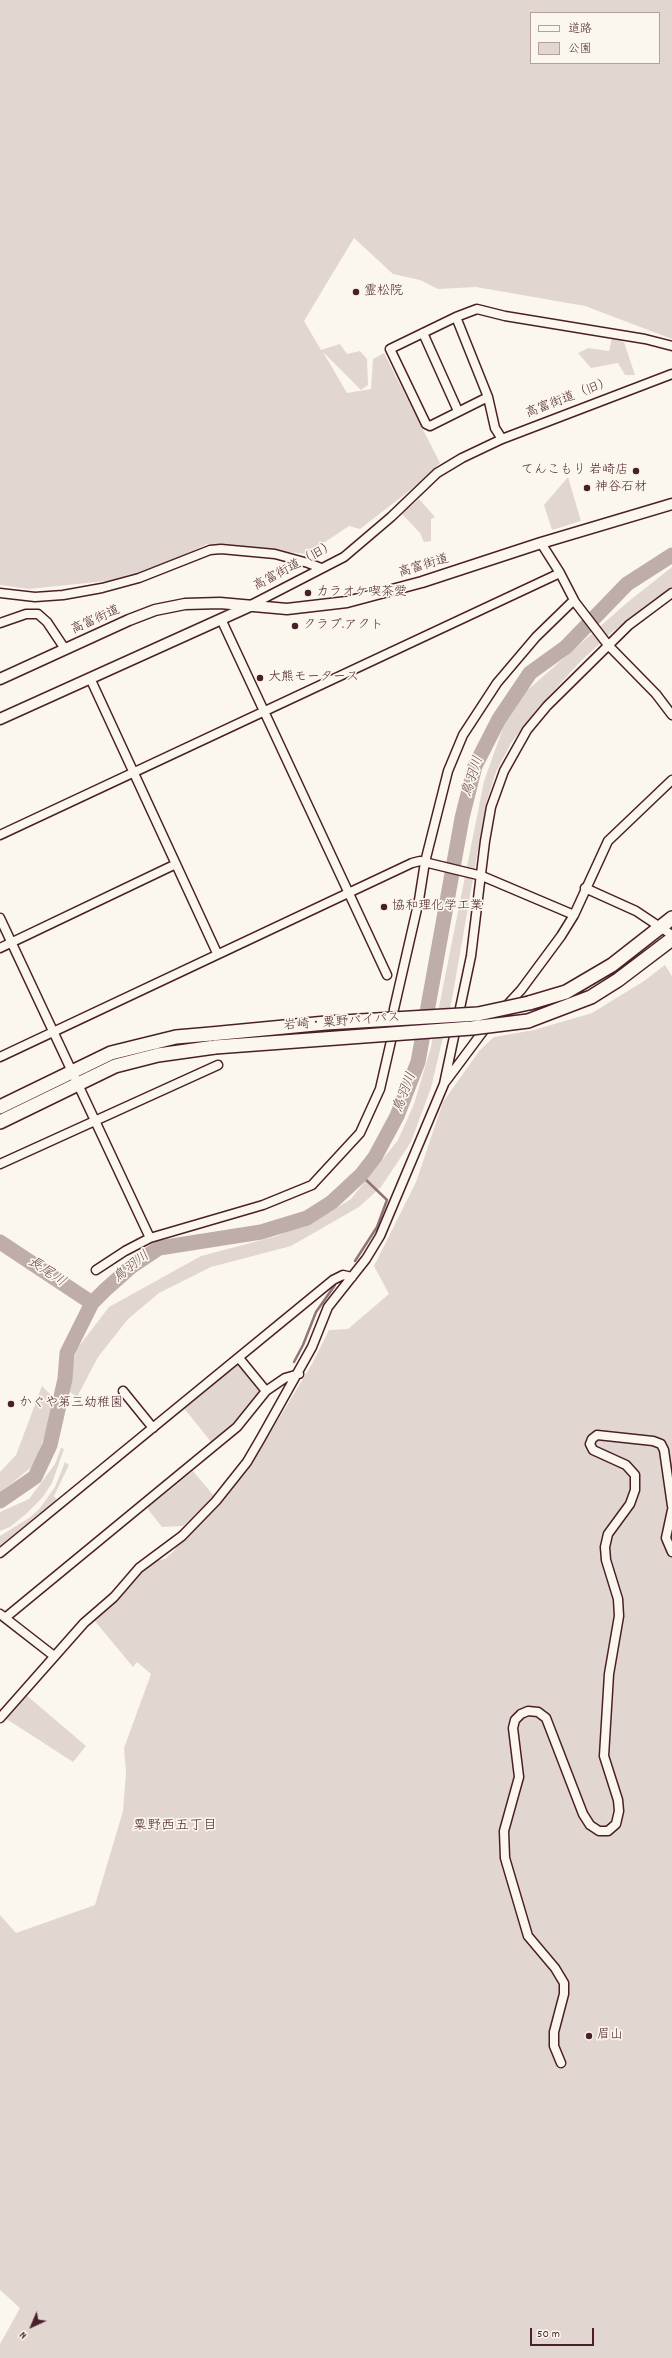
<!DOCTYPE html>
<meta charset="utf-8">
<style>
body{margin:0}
#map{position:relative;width:672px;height:2358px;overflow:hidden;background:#fbf7ec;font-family:Dekko,"Klee One",sans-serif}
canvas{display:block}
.legend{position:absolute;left:530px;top:12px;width:130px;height:52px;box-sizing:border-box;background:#fbf7ec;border:1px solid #b4a19f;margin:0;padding:5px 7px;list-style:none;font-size:12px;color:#4a1f2b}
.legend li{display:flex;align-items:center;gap:8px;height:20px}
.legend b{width:20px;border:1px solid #b4a19f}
.north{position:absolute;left:12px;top:2306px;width:40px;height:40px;-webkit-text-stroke:3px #fbf7ec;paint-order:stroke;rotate:224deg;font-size:11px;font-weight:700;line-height:16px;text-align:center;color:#4a1f2b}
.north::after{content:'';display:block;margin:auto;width:14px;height:18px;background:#4a1f2b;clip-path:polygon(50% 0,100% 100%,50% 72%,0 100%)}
.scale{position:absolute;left:530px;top:2328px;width:64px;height:18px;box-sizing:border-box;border:2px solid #4a1f2b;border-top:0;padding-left:5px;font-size:12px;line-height:14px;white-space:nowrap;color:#4a1f2b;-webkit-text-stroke:3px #fbf7ec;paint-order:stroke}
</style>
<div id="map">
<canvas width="672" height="2358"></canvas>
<ul class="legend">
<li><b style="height:5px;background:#fbf7ec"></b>道路</li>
<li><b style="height:11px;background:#e2d7d0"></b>公園</li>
</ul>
<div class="north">N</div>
<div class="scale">50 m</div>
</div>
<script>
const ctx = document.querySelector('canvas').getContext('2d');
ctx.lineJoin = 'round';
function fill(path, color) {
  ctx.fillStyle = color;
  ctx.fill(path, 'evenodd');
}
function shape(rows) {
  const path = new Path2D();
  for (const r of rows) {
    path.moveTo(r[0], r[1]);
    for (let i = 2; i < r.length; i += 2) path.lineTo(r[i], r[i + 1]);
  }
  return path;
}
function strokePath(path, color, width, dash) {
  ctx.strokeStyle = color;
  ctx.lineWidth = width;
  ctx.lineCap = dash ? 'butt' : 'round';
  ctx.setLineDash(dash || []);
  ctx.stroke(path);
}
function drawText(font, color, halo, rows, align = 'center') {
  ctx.font = font + ' Dekko,"Klee One",sans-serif';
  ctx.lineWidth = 3.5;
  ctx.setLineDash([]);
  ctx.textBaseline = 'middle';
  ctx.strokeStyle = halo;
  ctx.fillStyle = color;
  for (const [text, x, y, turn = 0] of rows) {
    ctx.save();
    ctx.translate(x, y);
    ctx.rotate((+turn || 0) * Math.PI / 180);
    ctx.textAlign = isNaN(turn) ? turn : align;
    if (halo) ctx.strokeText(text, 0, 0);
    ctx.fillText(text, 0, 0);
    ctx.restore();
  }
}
fill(shape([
 [0,0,672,0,672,339,585,306,476,287,438,289,420,280,393,274,354,238,304,321,321,350,340,344,347,354,360,351,367,359,368,385,361,390,323,352,347,393,371,389,373,359,384,353,440,463,413,488,360,529,349,526,307,554,207,544,135,578,29,589,0,585],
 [531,13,659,13,659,63,531,63],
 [612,338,624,342,635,375,625,375,618,363,591,368,578,353,588,348,609,351],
 [568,477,581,521,552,530,544,505],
 [419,499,435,517,431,519,431,541,424,542,420,533,402,514],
 [672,567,672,589,654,599,612,632,579,663,538,708,511,743,496,772,486,804,452,999,431,1088,411,1142,381,1187,359,1207,291,1246,211,1267,159,1293,128,1319,98,1357,77,1397,67,1390,76,1350,109,1307,201,1256,277,1236,325,1215,351,1199,398,1140,414,1104,431,1047,484,781,504,725,523,694,629,601],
 [665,965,672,976,672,2358,0,2358,0,2344,20,2308,0,2290,0,1915,16,1933,95,1905,123,1811,126,1773,124,1748,151,1674,137,1662,133,1667,94,1620,153,1561,165,1559,174,1551,188,1529,245,1474,312,1364,329,1330,348,1329,389,1294,374,1266,416,1182,443,1102,480,1050,494,1037,534,1030,592,1013,644,981],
 [242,1360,264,1386,241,1417,212,1443,183,1407],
 [42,1386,51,1395,55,1408,34,1465,0,1493,0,1472,16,1455],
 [61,1448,64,1449,52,1483,42,1498,26,1514,10,1527,0,1531,0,1512,29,1499,55,1464],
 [65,1462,69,1465,54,1496,58,1501,0,1549,0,1536,29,1518,40,1508,55,1487],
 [193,1471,214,1496,183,1526,162,1527,147,1508],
 [25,1694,86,1746,73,1762,5,1718]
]), '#e2d7d0');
strokePath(shape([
 [355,1261,377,1227,387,1200,361,1175],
 [294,1362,303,1345,316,1312,335,1285]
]), '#907477', 2.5);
strokePath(shape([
 [0,1242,92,1303],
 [0,1501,35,1477,50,1445,65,1379,67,1353,92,1303,105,1290,132,1266,159,1248,261,1232,307,1218,332,1202,361,1175,375,1157,397,1116,418,1062,462,818,475,766,499,719,530,673,566,647,627,584,672,555]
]), '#bfadaa', 15);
const minor = shape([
 [456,317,477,309,505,316,645,339,672,346],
 [423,333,458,411],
 [488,397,430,426,426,424,390,349,456,317,488,397,495,428,502,439],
 [541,543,560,573,575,602,608,645,656,694,672,715],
 [0,593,35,597,63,595,102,588,139,578,210,550,221,549,275,554,308,563,321,568],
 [249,606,344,557,391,517,437,473,462,458,502,439,672,374],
 [221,619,387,975],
 [0,623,26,614,38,614,47,622,65,649],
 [90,678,217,953],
 [0,835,560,573],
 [585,888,636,911,672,935],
 [0,918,150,1238],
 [0,948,176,864],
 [0,1057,412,863,420,861,482,876,574,915],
 [446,1081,484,1030,521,990,561,936,574,915,608,841,672,780],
 [0,1164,218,1065],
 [96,1270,125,1251,150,1238,263,1205,312,1185,360,1133,380,1089,391,1041,394,1009,419,900,425,862,448,771,463,735,497,683,536,637,574,600],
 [239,1358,266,1391],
 [123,1391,153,1428],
 [672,1510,666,1538,672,1552],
 [0,1553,333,1280,343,1275,352,1277],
 [0,1614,54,1656],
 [5,1618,237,1427,266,1391,285,1378,299,1374],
 [0,1718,84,1623,114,1597,139,1568,182,1536,216,1501,247,1462,261,1438,312,1347,328,1307,366,1259,380,1236,444,1084,471,956,485,841,491,807,504,771,527,730,547,706,629,625,672,593],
 [561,2063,554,2046,554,2032,564,1994,564,1983,555,1968,528,1936,505,1858,504,1831,519,1777,513,1728,515,1720,521,1714,528,1711,538,1712,546,1718,583,1814,590,1825,599,1831,608,1831,616,1824,619,1811,618,1800,604,1756,609,1674,619,1616,618,1599,606,1560,605,1547,608,1534,630,1504,635,1490,635,1475,626,1465,593,1450,590,1444,592,1439,597,1435,653,1441,661,1444,664,1450,672,1506]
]);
const tertiary = shape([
 [0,679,129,620,155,610,185,604,220,603,287,609,347,602,422,582,541,543,672,504],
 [0,719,248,607]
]);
const trunk = shape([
 [529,1003,566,992,612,965,672,918],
 [528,1021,591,997,618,980,672,939],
 [0,1107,111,1053,176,1037,211,1034],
 [0,1122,115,1066,158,1055,215,1047]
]);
strokePath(minor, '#4a1f2b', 11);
strokePath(tertiary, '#4a1f2b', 13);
strokePath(trunk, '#4a1f2b', 16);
strokePath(minor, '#fbf7ec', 8);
strokePath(tertiary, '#fbf7ec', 10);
strokePath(trunk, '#fbf7ec', 13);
const trunkBridge = shape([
 [211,1034,326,1023,478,1014,529,1003],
 [215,1047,472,1028,528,1021]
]);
strokePath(trunkBridge, '#4a1f2b', 16, []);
strokePath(trunkBridge, '#fbf7ec', 13);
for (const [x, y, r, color] of [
 [356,292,4,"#4a1f2b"],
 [636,471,4,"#4a1f2b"],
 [587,488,4,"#4a1f2b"],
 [308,593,4,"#4a1f2b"],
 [295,626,4,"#4a1f2b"],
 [260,678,4,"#4a1f2b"],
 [384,907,4,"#4a1f2b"],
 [11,1404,4,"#4a1f2b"],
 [589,2036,4,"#4a1f2b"]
]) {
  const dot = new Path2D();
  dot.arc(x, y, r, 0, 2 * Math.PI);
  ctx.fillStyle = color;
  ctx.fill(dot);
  strokePath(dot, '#fbf7ec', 1.5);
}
drawText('13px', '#4a1f2b', '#fbf7ec', [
 ["霊松院",364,292],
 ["てんこもり 岩崎店",628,471,"right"],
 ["神谷石材",595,488],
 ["カラオケ喫茶愛",316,593],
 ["クラブ.アクト",303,626],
 ["大熊モータース",268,678],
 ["協和理化学工業",392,907],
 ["かぐや第三幼稚園",19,1404],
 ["眉山",597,2036]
], 'left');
drawText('13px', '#4a1f2b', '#fbf7ec', [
 ["高富街道（旧）",569,399,-21],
 ["高富街道（旧）",295,567,-28],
 ["高富街道",424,567,-17],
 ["高富街道",96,621,-24],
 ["岩崎・粟野バイパス",342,1023,-4]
]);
drawText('italic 14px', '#6d4a51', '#fbf7ec', [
 ["鳥羽川",474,777,-72],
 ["鳥羽川",406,1093,-69],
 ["鳥羽川",132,1268,-38],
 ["長尾川",46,1273,34]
]);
drawText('14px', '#4a1f2b', '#fbf7ec', [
 ["粟野西五丁目",175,1827]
]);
</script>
